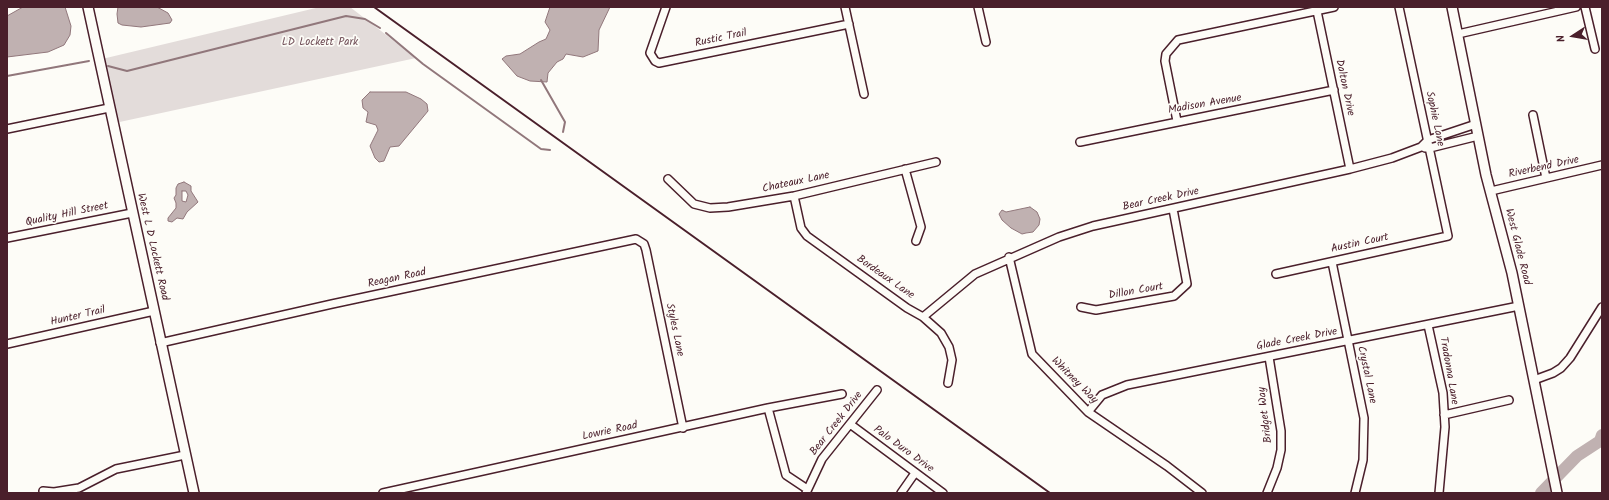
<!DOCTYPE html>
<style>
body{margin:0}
#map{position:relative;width:1609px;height:500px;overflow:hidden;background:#fdfcf7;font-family:Kalam,sans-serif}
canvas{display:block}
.frame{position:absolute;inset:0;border:8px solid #4a1f2b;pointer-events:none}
.north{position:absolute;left:1553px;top:16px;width:40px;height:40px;-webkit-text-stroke:3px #fdfcf7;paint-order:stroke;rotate:258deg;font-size:11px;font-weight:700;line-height:16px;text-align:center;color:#4a1f2b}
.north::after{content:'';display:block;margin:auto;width:14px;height:18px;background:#4a1f2b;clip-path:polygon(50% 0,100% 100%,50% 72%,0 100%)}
</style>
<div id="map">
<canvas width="1609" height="500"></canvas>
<div class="frame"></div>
<div class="north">N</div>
</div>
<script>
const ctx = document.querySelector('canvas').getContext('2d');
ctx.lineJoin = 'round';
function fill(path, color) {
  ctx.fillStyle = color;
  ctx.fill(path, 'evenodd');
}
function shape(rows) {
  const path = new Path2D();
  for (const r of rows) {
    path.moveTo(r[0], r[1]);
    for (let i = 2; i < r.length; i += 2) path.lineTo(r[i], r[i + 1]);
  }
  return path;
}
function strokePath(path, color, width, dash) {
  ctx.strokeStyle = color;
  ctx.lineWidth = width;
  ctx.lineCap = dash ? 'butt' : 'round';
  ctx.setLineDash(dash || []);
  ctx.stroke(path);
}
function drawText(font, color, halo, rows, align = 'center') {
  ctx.font = font + ' Kalam,sans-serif';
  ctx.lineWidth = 3.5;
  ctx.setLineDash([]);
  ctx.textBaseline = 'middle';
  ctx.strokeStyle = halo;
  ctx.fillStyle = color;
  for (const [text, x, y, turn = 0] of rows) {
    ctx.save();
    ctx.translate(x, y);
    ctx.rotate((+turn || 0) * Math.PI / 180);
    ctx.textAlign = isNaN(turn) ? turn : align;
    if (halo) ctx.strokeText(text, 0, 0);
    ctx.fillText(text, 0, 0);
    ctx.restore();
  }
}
fill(shape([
 [320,7,350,7,416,58,115,123,102,59]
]), '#e3dcda');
const water = shape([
 [23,7,65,7,71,26,70,35,64,45,48,52,7,57,7,16,23,7],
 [118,7,157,7,168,13,172,20,170,23,141,27,122,25,118,23,117,14,118,7],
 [550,7,610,7,599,30,598,51,583,57,566,54,563,59,557,62,548,73,547,82,530,81,517,76,502,59,506,56,520,54,539,42,546,39,550,30,545,22,550,7],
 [370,92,406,92,421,99,427,104,428,111,399,146,390,147,384,161,379,162,375,158,370,146,378,130,376,125,366,122,368,112,363,108,362,100,370,92],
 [184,182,191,186,191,191,198,202,187,212,183,219,177,218,172,222,168,221,168,218,176,208,176,203,174,198,176,195,176,188,178,184,184,182],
 [182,191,186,191,188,195,186,202,182,201,182,191],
 [1030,207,1037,212,1040,219,1039,225,1033,232,1026,233,1022,234,1011,228,1002,220,999,214,1002,210,1006,212,1030,207]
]);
fill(water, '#c0b1b1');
strokePath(water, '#91777b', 1);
strokePath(shape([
 [386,33,423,64,541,149,550,150],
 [108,66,127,71,346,16,365,19,380,28],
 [7,76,89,61],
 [541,80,565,122,563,132]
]), '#91777b', 2);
strokePath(shape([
 [1541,493,1577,456,1600,441,1602,435]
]), '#c0b1b1', 12);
const street = shape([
 [666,7,650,53,655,61,659,63,849,24],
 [845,7,864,94],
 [978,7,986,42],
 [1585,7,1595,49],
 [1317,11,1350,169],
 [1458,34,1576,7],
 [1533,115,1546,178],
 [1177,121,1165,61,1166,54,1178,40,1334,7],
 [7,129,109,108],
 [1080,142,1334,90],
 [1425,148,1430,148,1478,136],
 [905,169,921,227,916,241],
 [668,179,694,204,710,208,728,207,794,196,936,162],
 [1491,191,1602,165],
 [794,196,801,228,807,236,907,308,923,317,941,333,949,347,952,360,948,383],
 [7,238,132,213],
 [1009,257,1032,354,1088,412,1167,466,1202,493],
 [1332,262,1364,418,1363,460,1355,493],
 [1276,274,1448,236,1399,7],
 [1081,307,1096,310,1174,296,1187,284,1173,209],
 [923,317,975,274,1059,237,1093,226,1350,169,1392,158,1421,147,1428,140,1476,124],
 [1428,325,1443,393,1445,427,1439,493],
 [160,343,332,304,636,239,644,244,646,250,683,428],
 [7,344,154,311],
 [1534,380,1553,373,1561,368,1570,358,1602,307],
 [768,408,786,475,807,489],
 [1088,412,1102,395,1127,385,1519,306],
 [1444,415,1509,400],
 [850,424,943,493],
 [43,491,54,492,79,488,116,469,185,455],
 [383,493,768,408,842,394],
 [806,493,822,459,877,390],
 [901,493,915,473],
 [1267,493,1277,468,1281,450,1281,431,1269,357]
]);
const secondary = shape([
 [88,7,194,493],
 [1452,7,1486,175,1512,273,1557,493]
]);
strokePath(street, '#4a1f2b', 10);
strokePath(secondary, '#4a1f2b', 12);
strokePath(street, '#fdfcf7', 7);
strokePath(secondary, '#fdfcf7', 9);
strokePath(shape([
 [374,7,1050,493]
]), '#4a1f2b', 2);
drawText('11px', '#4a1f2b', '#fdfcf7', [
 ["Rustic Trail",721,39,-12],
 ["Dalton Drive",1344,88,78],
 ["Madison Avenue",1205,105,-10],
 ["Sophie Lane",1434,119,78],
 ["Riverbend Drive",1544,168,-12],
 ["Chateaux Lane",796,183,-12],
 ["Bear Creek Drive",1161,200,-12],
 ["Quality Hill Street",67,215,-12],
 ["Austin Court",1360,244,-12],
 ["West L D Lockett Road",152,247,77],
 ["West Glade Road",1517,247,76],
 ["Bordeaux Lane",885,278,35],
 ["Reagan Road",397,279,-12],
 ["Dillon Court",1136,292,-10],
 ["Hunter Trail",78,317,-13],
 ["Styles Lane",674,330,78],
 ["Glade Creek Drive",1297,340,-11],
 ["Tradonna Lane",1448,371,80],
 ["Crystal Lane",1366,375,78],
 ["Whitney Way",1074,381,45],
 ["Bridget Way",1266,415,-97],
 ["Bear Creek Drive",837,424,-52],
 ["Lowrie Road",610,432,-12],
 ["Palo Duro Drive",903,450,36]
]);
drawText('11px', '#704e57', '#fdfcf7', [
 ["LD Lockett Park",320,43]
]);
</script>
